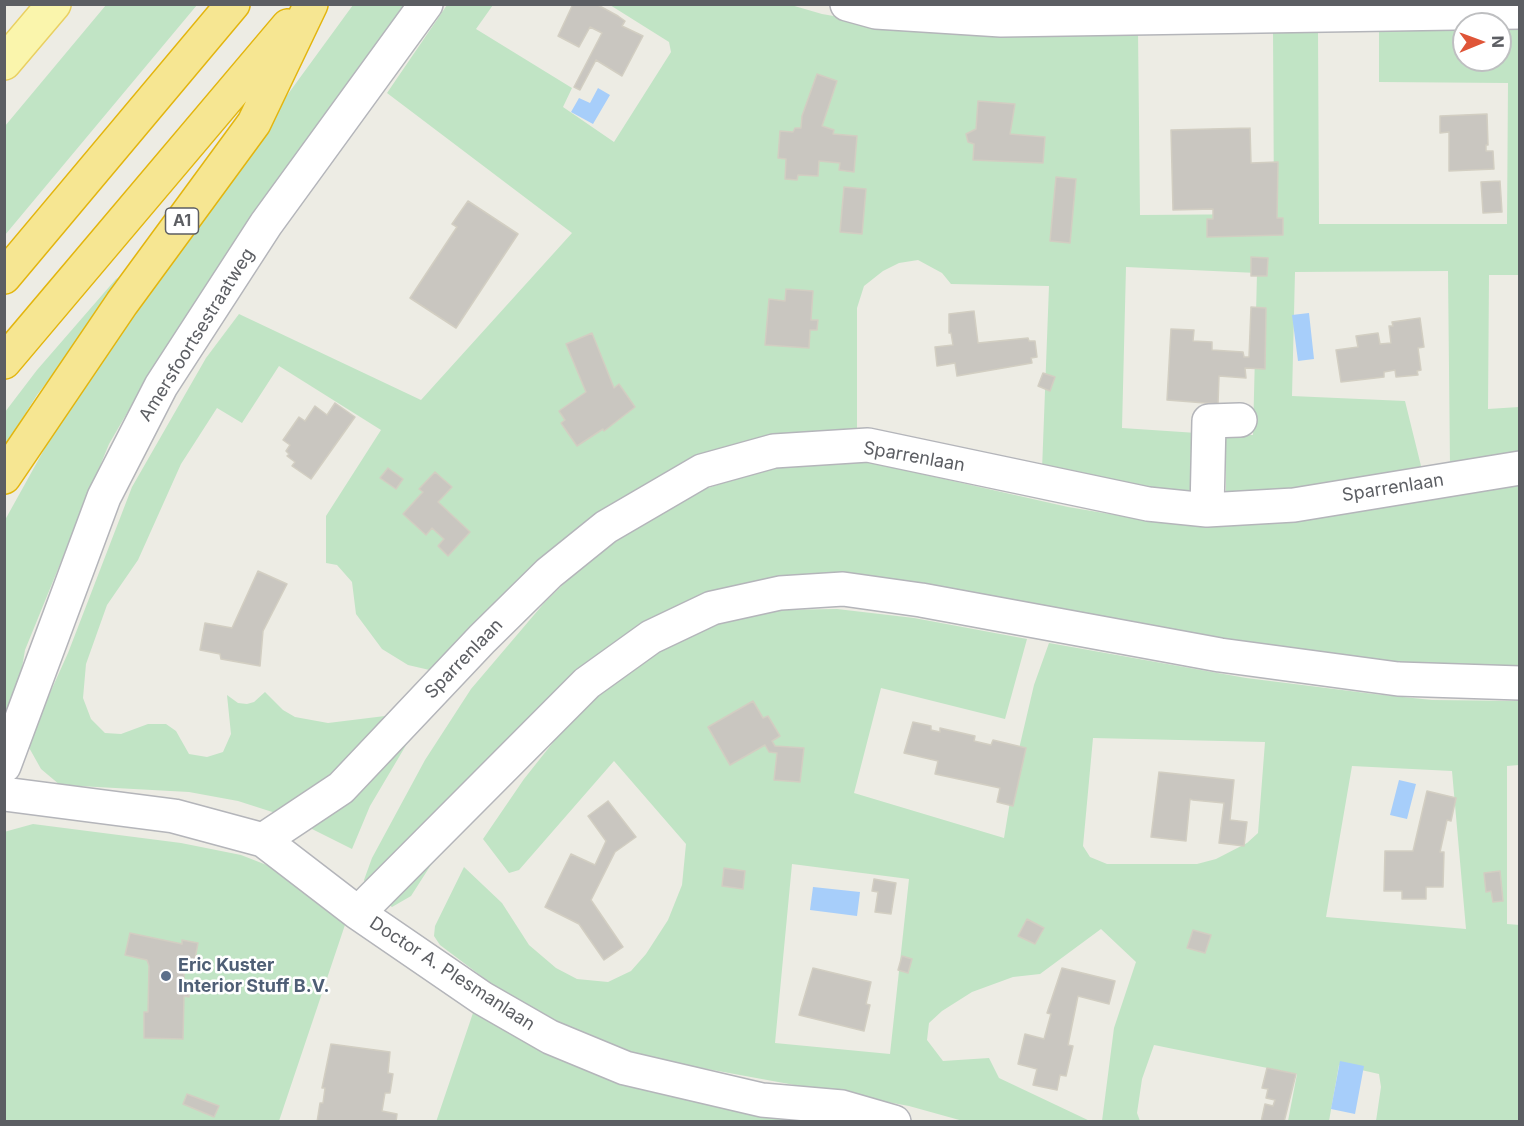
<!DOCTYPE html>
<style>
body{margin:0}
#map{position:relative;width:1524px;height:1126px;overflow:hidden;background:#edece4;font-family:Inter,sans-serif}
canvas{display:block}
.frame{position:absolute;inset:0;border:6px solid #5c5e63;pointer-events:none}
.north{position:absolute;left:1452px;top:12px;width:60px;height:60px;box-sizing:border-box;background:#fff;border:2px solid #bebfc1;border-radius:50%;rotate:89deg;font-size:16px;font-weight:700;line-height:24px;text-align:center;color:#5c5e63}
.north::after{content:'';display:block;margin:auto;width:21px;height:27px;background:#df5538;clip-path:polygon(50% 0,100% 100%,50% 72%,0 100%)}
</style>
<div id="map">
<canvas width="1524" height="1126"></canvas>
<div class="frame"></div>
<div class="north">N</div>
</div>
<script>
const ctx = document.querySelector('canvas').getContext('2d');
ctx.lineJoin = 'round';
function fill(path, color) {
  ctx.fillStyle = color;
  ctx.fill(path, 'evenodd');
}
function shape(rows) {
  const path = new Path2D();
  for (const r of rows) {
    path.moveTo(r[0], r[1]);
    for (let i = 2; i < r.length; i += 2) path.lineTo(r[i], r[i + 1]);
  }
  return path;
}
function strokePath(path, color, width, dash) {
  ctx.strokeStyle = color;
  ctx.lineWidth = width;
  ctx.lineCap = dash ? 'butt' : 'round';
  ctx.setLineDash(dash || []);
  ctx.stroke(path);
}
function drawText(font, color, halo, rows, align = 'center') {
  ctx.font = font + ' Inter,sans-serif';
  ctx.lineWidth = 5;
  ctx.setLineDash([]);
  ctx.textBaseline = 'middle';
  ctx.strokeStyle = halo;
  ctx.fillStyle = color;
  for (const [text, x, y, turn = 0] of rows) {
    ctx.save();
    ctx.translate(x, y);
    ctx.rotate((+turn || 0) * Math.PI / 180);
    ctx.textAlign = isNaN(turn) ? turn : align;
    if (halo) ctx.strokeText(text, 0, 0);
    ctx.fillText(text, 0, 0);
    ctx.restore();
  }
}
fill(shape([
 [106,5,197,5,5,235,5,126],
 [353,5,415,5,152,370,109,444,25,650,12,727,5,749,5,520,66,410,161,268],
 [447,5,493,5,476,29,572,88,563,107,614,142,671,52,669,42,610,5,791,5,822,14,886,25,1138,31,1140,215,1274,214,1273,31,1318,31,1319,224,1507,224,1508,83,1379,82,1379,30,1464,28,1464,60,1500,60,1500,27,1519,27,1519,275,1489,275,1488,409,1519,407,1519,455,1450,466,1448,271,1295,272,1292,396,1405,401,1422,470,1284,491,1226,494,1226,435,1253,435,1257,273,1126,267,1122,428,1197,433,1195,495,1042,470,1049,286,951,284,942,273,918,260,899,263,883,271,864,286,857,308,857,432,761,438,724,447,632,492,595,519,451,675,408,665,382,649,356,614,352,582,337,565,326,563,326,516,381,430,279,366,242,423,217,408,181,464,138,560,107,605,86,664,83,698,91,719,105,733,121,734,148,724,166,724,176,731,189,754,207,757,223,752,231,734,227,695,238,703,247,704,254,702,265,692,283,710,295,717,328,723,385,716,431,703,370,806,352,849,288,817,238,801,189,792,60,785,41,769,27,744,68,653,132,487,206,358,239,314,421,400,572,233,387,93],
 [133,269,37,395,5,446,5,412,37,370,116,279],
 [821,461,873,463,1068,507,1157,522,1275,522,1519,485,1519,672,1390,670,930,590,678,609,452,832,411,896,392,907,368,890,364,880,372,858,425,760,471,689,545,602,601,548,688,495,766,468],
 [837,609,914,618,1027,639,1005,719,881,688,854,793,1004,838,1018,753,1034,685,1049,643,1246,678,1374,694,1432,700,1519,701,1519,765,1507,766,1507,924,1520,925,1519,1121,1376,1121,1381,1087,1379,1074,1339,1065,1329,1121,1288,1121,1297,1074,1154,1045,1142,1079,1137,1113,1140,1121,1102,1121,1114,1028,1136,962,1101,929,1040,974,1013,977,972,992,942,1011,929,1023,927,1040,943,1061,989,1058,999,1078,1092,1122,963,1121,909,1106,620,1053,578,1035,505,994,440,945,434,936,435,926,464,867,502,903,529,945,556,968,577,979,608,982,631,971,646,954,668,920,682,885,686,844,614,761,519,870,509,873,483,839,524,779,566,726,622,673,667,643,721,621,772,610],
 [1093,738,1265,742,1258,833,1247,843,1216,859,1197,864,1107,864,1090,857,1083,846],
 [1352,766,1452,771,1466,929,1326,917],
 [792,864,909,879,890,1054,775,1043],
 [33,824,181,843,241,855,282,871,350,910,279,1121,5,1122,4,832],
 [474,1010,874,1122,436,1122]
]), '#c1e4c5');
fill(shape([
 [598,88,610,95,593,124,571,112,579,98,590,103],
 [1309,313,1314,359,1298,361,1292,315],
 [1399,780,1416,784,1407,819,1390,815],
 [813,887,860,892,857,916,810,910],
 [1340,1061,1364,1066,1355,1114,1331,1109]
]), '#a7cefa');
const building = shape([
 [573,4,596,4,618,16,625,21,622,26,643,36,622,76,596,60,580,90,574,87,602,33,590,27,579,47,558,36,573,4],
 [817,74,837,81,822,126,834,130,833,134,857,136,854,172,839,170,840,163,819,161,818,176,798,175,797,180,785,179,786,159,778,158,780,131,793,132,795,128,801,128,802,116,817,74],
 [978,101,1015,104,1010,134,1045,137,1043,163,973,160,974,144,968,142,966,134,976,129,978,101],
 [1487,114,1488,145,1486,145,1486,151,1493,151,1494,169,1449,171,1449,132,1440,133,1440,116,1487,114],
 [1250,128,1251,163,1278,162,1277,218,1283,218,1283,235,1207,237,1207,219,1213,219,1213,209,1173,210,1171,130,1250,128],
 [1056,177,1076,179,1070,243,1050,241,1056,177],
 [1500,181,1502,212,1483,213,1481,182,1500,181],
 [844,187,866,189,862,234,840,232,844,187],
 [468,201,518,234,456,328,410,298,457,227,452,224,468,201],
 [1251,257,1268,258,1267,276,1251,276,1251,257],
 [786,289,813,291,811,320,818,320,817,330,810,330,809,348,765,345,769,299,785,301,786,289],
 [1251,307,1266,308,1265,369,1245,368,1246,378,1219,376,1218,404,1167,400,1171,329,1194,330,1193,341,1212,342,1212,350,1243,352,1244,357,1249,357,1251,307],
 [974,311,978,343,1028,338,1029,341,1035,341,1037,357,1031,358,1032,363,957,376,955,363,937,366,935,347,953,345,951,333,949,333,949,314,974,311],
 [1420,318,1424,347,1418,348,1421,370,1417,371,1418,375,1396,377,1395,370,1384,372,1384,377,1341,382,1336,350,1358,347,1356,336,1378,333,1380,344,1391,343,1389,326,1393,326,1392,322,1420,318],
 [592,333,614,388,619,384,635,407,604,431,603,429,577,446,561,423,565,420,559,411,586,392,566,344,592,333],
 [1043,373,1055,377,1050,391,1038,386,1043,373],
 [335,403,355,417,311,479,292,466,295,462,287,456,289,454,286,451,290,445,283,440,299,417,305,421,315,406,327,415,335,403],
 [388,468,403,479,396,489,380,478,388,468],
 [435,472,452,487,438,502,470,532,448,556,438,546,444,539,432,528,426,535,403,514,423,492,419,489,435,472],
 [258,571,287,584,263,631,260,666,221,659,220,654,200,650,205,623,232,628,258,571],
 [753,701,763,718,768,716,780,736,772,741,775,746,804,748,800,782,774,780,777,753,769,752,765,745,730,765,708,727,753,701],
 [913,722,931,726,931,730,940,732,940,728,975,736,974,741,991,745,993,740,1026,748,1013,806,997,802,1000,788,935,774,938,761,904,753,913,722],
 [1159,772,1234,780,1230,820,1247,822,1244,846,1219,843,1224,803,1193,800,1190,799,1186,841,1151,837,1159,772],
 [1427,791,1456,798,1451,821,1447,820,1440,852,1444,852,1443,887,1426,887,1426,899,1402,899,1402,891,1384,891,1385,851,1413,851,1427,791],
 [608,801,636,837,615,852,591,900,623,947,604,960,579,924,545,907,571,854,595,865,606,841,588,816,608,801],
 [724,868,745,871,743,889,722,886,724,868],
 [1500,871,1503,901,1493,902,1491,891,1486,892,1484,873,1500,871],
 [874,879,896,883,891,914,875,912,878,892,872,891,874,879],
 [1027,919,1044,928,1035,944,1018,936,1027,919],
 [1193,930,1211,935,1205,953,1187,948,1193,930],
 [130,933,182,944,182,940,198,943,194,964,190,963,189,968,184,967,184,988,189,987,189,997,184,996,183,1039,144,1038,144,1012,148,1012,149,966,147,960,125,955,130,933],
 [902,956,912,959,908,973,898,970,902,956],
 [813,968,871,982,866,1004,870,1005,864,1031,799,1015,813,968],
 [1062,968,1115,981,1109,1004,1078,996,1068,1045,1073,1046,1066,1076,1060,1075,1057,1090,1033,1085,1037,1069,1018,1064,1025,1034,1044,1039,1051,1014,1047,1013,1062,968],
 [331,1044,390,1052,388,1073,393,1074,390,1093,385,1093,382,1111,397,1114,396,1122,317,1122,320,1103,323,1103,325,1088,322,1088,331,1044],
 [1267,1068,1296,1074,1284,1122,1261,1122,1265,1104,1273,1106,1275,1100,1266,1098,1268,1089,1262,1088,1267,1068],
 [187,1094,219,1106,214,1117,183,1104,187,1094]
]);
fill(building, '#c9c6c0');
strokePath(building, '#d2cec2', 1.5);
const minor = shape([
 [847,4,876,12,1001,20,1520,12],
 [1207,510,1209,421,1240,420],
 [4,766,104,497,161,386,266,224,426,4],
 [4,794,174,816,263,840,358,913,587,683,651,637,712,608,780,593,843,589,921,600,1220,655,1398,679,1520,683],
 [263,840,341,788,482,639,549,573,606,527,702,471,774,451,868,445,1148,504,1207,510,1294,505,1520,468],
 [358,913,482,998,550,1037,625,1068,762,1100,842,1107,894,1122]
]);
const major = shape([
 [4,63,54,4]
]);
const highway = shape([
 [4,277,233,4],
 [4,362,288,26],
 [4,477,122,303,254,123,311,4]
]);
strokePath(minor, '#b4b5ba', 36);
strokePath(major, '#e9d061', 36);
strokePath(highway, '#e3b50e', 36);
strokePath(minor, '#fff', 33);
strokePath(major, '#faf5ac', 33);
strokePath(highway, '#f6e692', 33);
for (const [x, y, r, color] of [
 [166,976,6,"#5c6f8a"]
]) {
  const dot = new Path2D();
  dot.arc(x, y, r, 0, 2 * Math.PI);
  ctx.fillStyle = color;
  ctx.fill(dot);
  strokePath(dot, '#fff', 2);
}
for (const [x, y, w] of [
 [182,221,33]
]) {
  const box = new Path2D();
  box.roundRect(x - w / 2, y - 13, w, 26, 4.5);
  ctx.fillStyle = '#fff';
  ctx.fill(box);
  strokePath(box, '#5c5e63', 1.5);
}
drawText('bold 16px', '#5c5e63', null, [
 ["A1",182,221]
]);
drawText('18px', '#5c5e63', '#fff', [
 ["Amersfoortsestraatweg",197,335,-58],
 ["Sparrenlaan",914,457,10],
 ["Sparrenlaan",1393,488,-9],
 ["Sparrenlaan",464,659,-46],
 ["Doctor A. Plesmanlaan",452,974,33]
]);
drawText('bold 18px', '#4e5e75', '#fff', [
 ["Eric Kuster",178,966],
 ["Interior Stuff B.V.",178,987]
], 'left');
</script>
